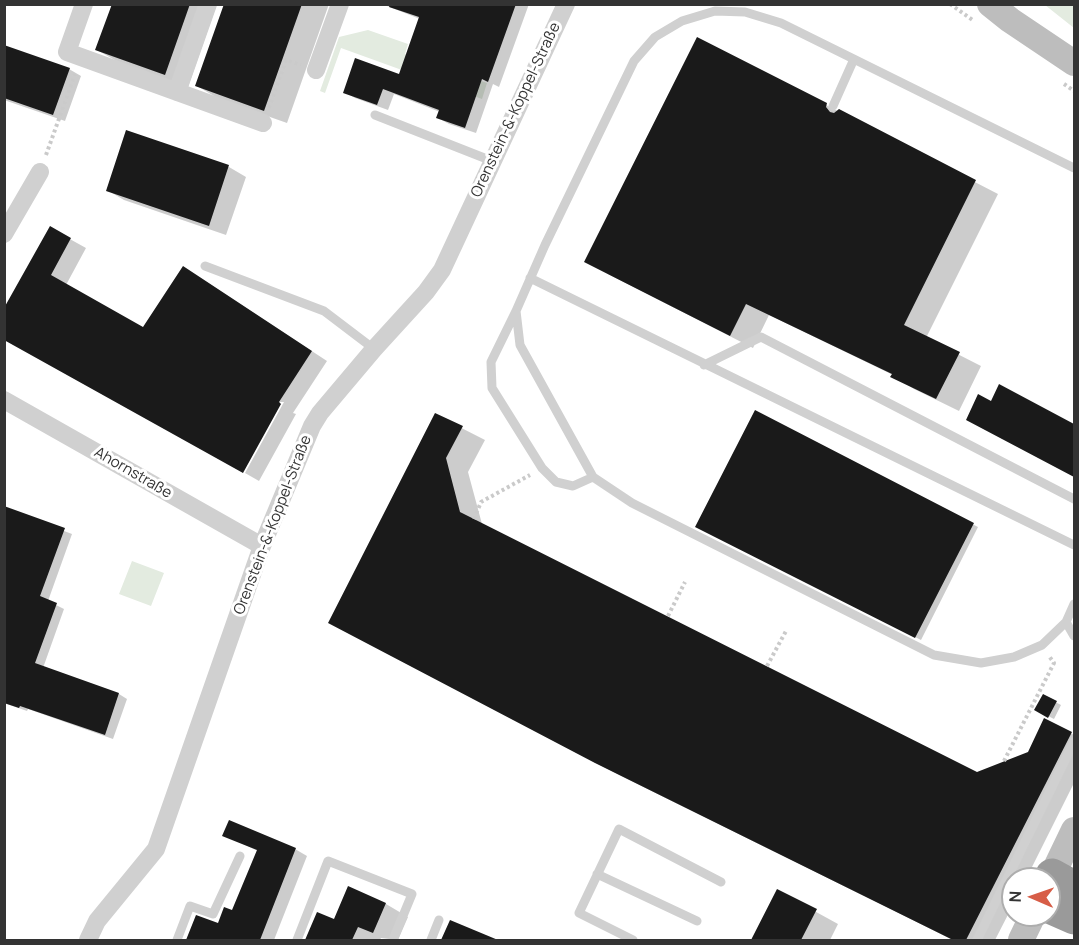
<!DOCTYPE html>
<meta charset="utf-8">
<style>
body{margin:0}
#map{position:relative;width:1079px;height:945px;overflow:hidden;background:#fff;font-family:Manrope,sans-serif}
canvas{display:block}
.frame{position:absolute;inset:0;border:6px solid #333;pointer-events:none}
.north{position:absolute;left:1001px;top:867px;width:60px;height:60px;box-sizing:border-box;background:#fff;border:2px solid #adadad;border-radius:50%;rotate:272deg;font-size:16px;font-weight:700;line-height:24px;text-align:center;color:#333}
.north::after{content:'';display:block;margin:auto;width:21px;height:27px;background:#d75d47;clip-path:polygon(50% 0,100% 100%,50% 72%,0 100%)}
</style>
<div id="map">
<canvas width="1079" height="945"></canvas>
<div class="frame"></div>
<div class="north">N</div>
</div>
<script>
const ctx = document.querySelector('canvas').getContext('2d');
ctx.lineJoin = 'round';
function fill(path, color) {
  ctx.fillStyle = color;
  ctx.fill(path, 'evenodd');
}
function shape(rows) {
  const path = new Path2D();
  for (const r of rows) {
    path.moveTo(r[0], r[1]);
    for (let i = 2; i < r.length; i += 2) path.lineTo(r[i], r[i + 1]);
  }
  return path;
}
function strokePath(path, color, width, dash) {
  ctx.strokeStyle = color;
  ctx.lineWidth = width;
  ctx.lineCap = dash ? 'butt' : 'round';
  ctx.setLineDash(dash || []);
  ctx.stroke(path);
}
function drawText(font, color, halo, rows, align = 'center') {
  ctx.font = font + ' Manrope,sans-serif';
  ctx.lineWidth = 6;
  ctx.setLineDash([]);
  ctx.textBaseline = 'middle';
  ctx.strokeStyle = halo;
  ctx.fillStyle = color;
  for (const [text, x, y, turn = 0] of rows) {
    ctx.save();
    ctx.translate(x, y);
    ctx.rotate((+turn || 0) * Math.PI / 180);
    ctx.textAlign = isNaN(turn) ? turn : align;
    if (halo) ctx.strokeText(text, 0, 0);
    ctx.fillText(text, 0, 0);
    ctx.restore();
  }
}
fill(shape([
 [1045,5,1074,5,1074,28],
 [368,30,408,44,405,54,487,83,482,99,341,48,325,93,320,91,339,37],
 [132,561,164,573,151,606,119,594]
]), '#e3ebe0');
fill(shape([
 [113,4,217,4,188,87,120,63,97,50],
 [225,4,329,4,287,123,219,99,197,86],
 [382,4,529,4,499,87,493,84,476,133,449,124,438,118,440,112,394,94,388,110,355,98,345,92,400,76,420,19],
 [4,46,69,69,81,76,65,121,4,100],
 [826,105,998,194,926,338,981,366,959,411,914,389,893,375,769,315,753,348,608,274],
 [127,132,229,167,246,177,226,235,124,200,107,190],
 [50,228,86,248,66,285,144,329,199,277,327,361,293,413,296,414,259,481,245,473,284,402,280,402,242,471,4,339],
 [1000,386,1074,426,1074,476,985,429,991,403],
 [755,412,978,527,921,640,702,529],
 [436,415,485,440,468,472,482,524,977,773,1029,753,1045,720,1074,735,1074,783,1026,879,1013,879,1013,905,995,940,953,940,619,775,353,635],
 [4,508,72,534,48,601,64,609,43,668,119,694,127,699,113,739,28,709,27,711,4,703],
 [1044,696,1061,705,1054,719,1036,710],
 [224,835,295,849,307,856,274,940,187,940,197,917,219,925,233,912,258,851],
 [349,888,386,904,408,917,398,940,381,938,380,940,316,940,309,936,335,921],
 [778,891,838,924,830,940,752,940],
 [450,922,489,938,488,940,443,940]
]), '#0003');
fill(shape([
 [112,4,190,4,165,75,95,50],
 [224,4,302,4,264,111,195,86],
 [390,4,516,4,488,82,482,79,465,128,436,118,439,110,383,89,377,105,343,93,355,58,399,74,419,17,389,7],
 [697,37,827,103,826,107,830,112,834,113,839,109,976,180,904,325,960,352,936,399,890,377,892,374,746,304,730,336,584,262],
 [4,45,70,68,53,115,4,98],
 [126,130,229,165,209,226,106,191],
 [50,226,71,238,51,275,143,327,183,266,312,351,279,402,281,404,243,473,4,340,4,308],
 [999,384,1074,424,1074,477,966,420,978,394,991,401],
 [755,410,974,523,915,638,695,527],
 [435,413,463,426,446,458,460,512,977,772,1028,752,1044,718,1072,732,966,940,953,940,595,763,328,623],
 [4,506,65,528,40,596,57,603,35,663,119,693,105,735,20,706,19,708,4,703],
 [1043,694,1057,701,1048,718,1034,710],
 [229,820,296,848,260,940,186,940,196,915,218,923,224,907,232,910,257,850,222,836],
 [348,886,386,903,373,933,358,927,352,940,305,940,317,912,334,919],
 [777,889,817,909,801,940,751,940],
 [450,920,498,940,441,940]
]), '#1a1a1a');
strokePath(shape([
 [950,4,974,21],
 [1064,84,1074,91],
 [269,108,286,60,301,65],
 [46,155,75,74],
 [474,519,481,502,530,475],
 [668,616,685,582],
 [767,666,786,631],
 [1004,761,1054,663,1049,656]
]), '#cacaca', 4, [3, 3]);
strokePath(shape([
 [833,106,854,59],
 [375,115,492,161],
 [1074,168,781,23,745,12,715,11,682,21,655,37,634,61,545,245,516,311,520,345,593,477,632,503,934,655,981,663,1014,657,1042,645,1066,622,1074,604],
 [205,266,324,311,374,349],
 [530,278,1074,545],
 [516,311,491,362,492,388,542,468,556,482,573,486,593,477],
 [704,365,761,337,1074,499],
 [1066,622,1074,636],
 [597,874,697,921],
 [177,940,190,906,213,914,240,856],
 [297,940,328,861,412,894,393,940],
 [431,940,439,920],
 [633,940,579,913,619,829,721,882],
 [977,940,1074,742]
]), '#d0d0d0', 9);
strokePath(shape([
 [84,4,67,52,263,123],
 [316,70,340,4],
 [177,92,208,4],
 [4,234,40,172],
 [4,400,262,546],
 [88,940,97,921,156,849,262,546,312,426,320,413,374,349,426,292,442,270,566,4]
]), '#d0d0d0', 18);
strokePath(shape([
 [990,4,1010,20,1074,63],
 [1049,882,1074,830],
 [1021,940,1033,915]
]), '#bdbdbd', 26);
strokePath(shape([
 [1052,875,1074,887],
 [1049,907,1074,918]
]), '#9a9a9a', 33);
drawText('15px', '#333', '#fff', [
 ["Orenstein-&-Koppel-Straße",516,110,-65],
 ["Ahornstraße",133,473,30],
 ["Orenstein-&-Koppel-Straße",273,525,-69]
]);
</script>
